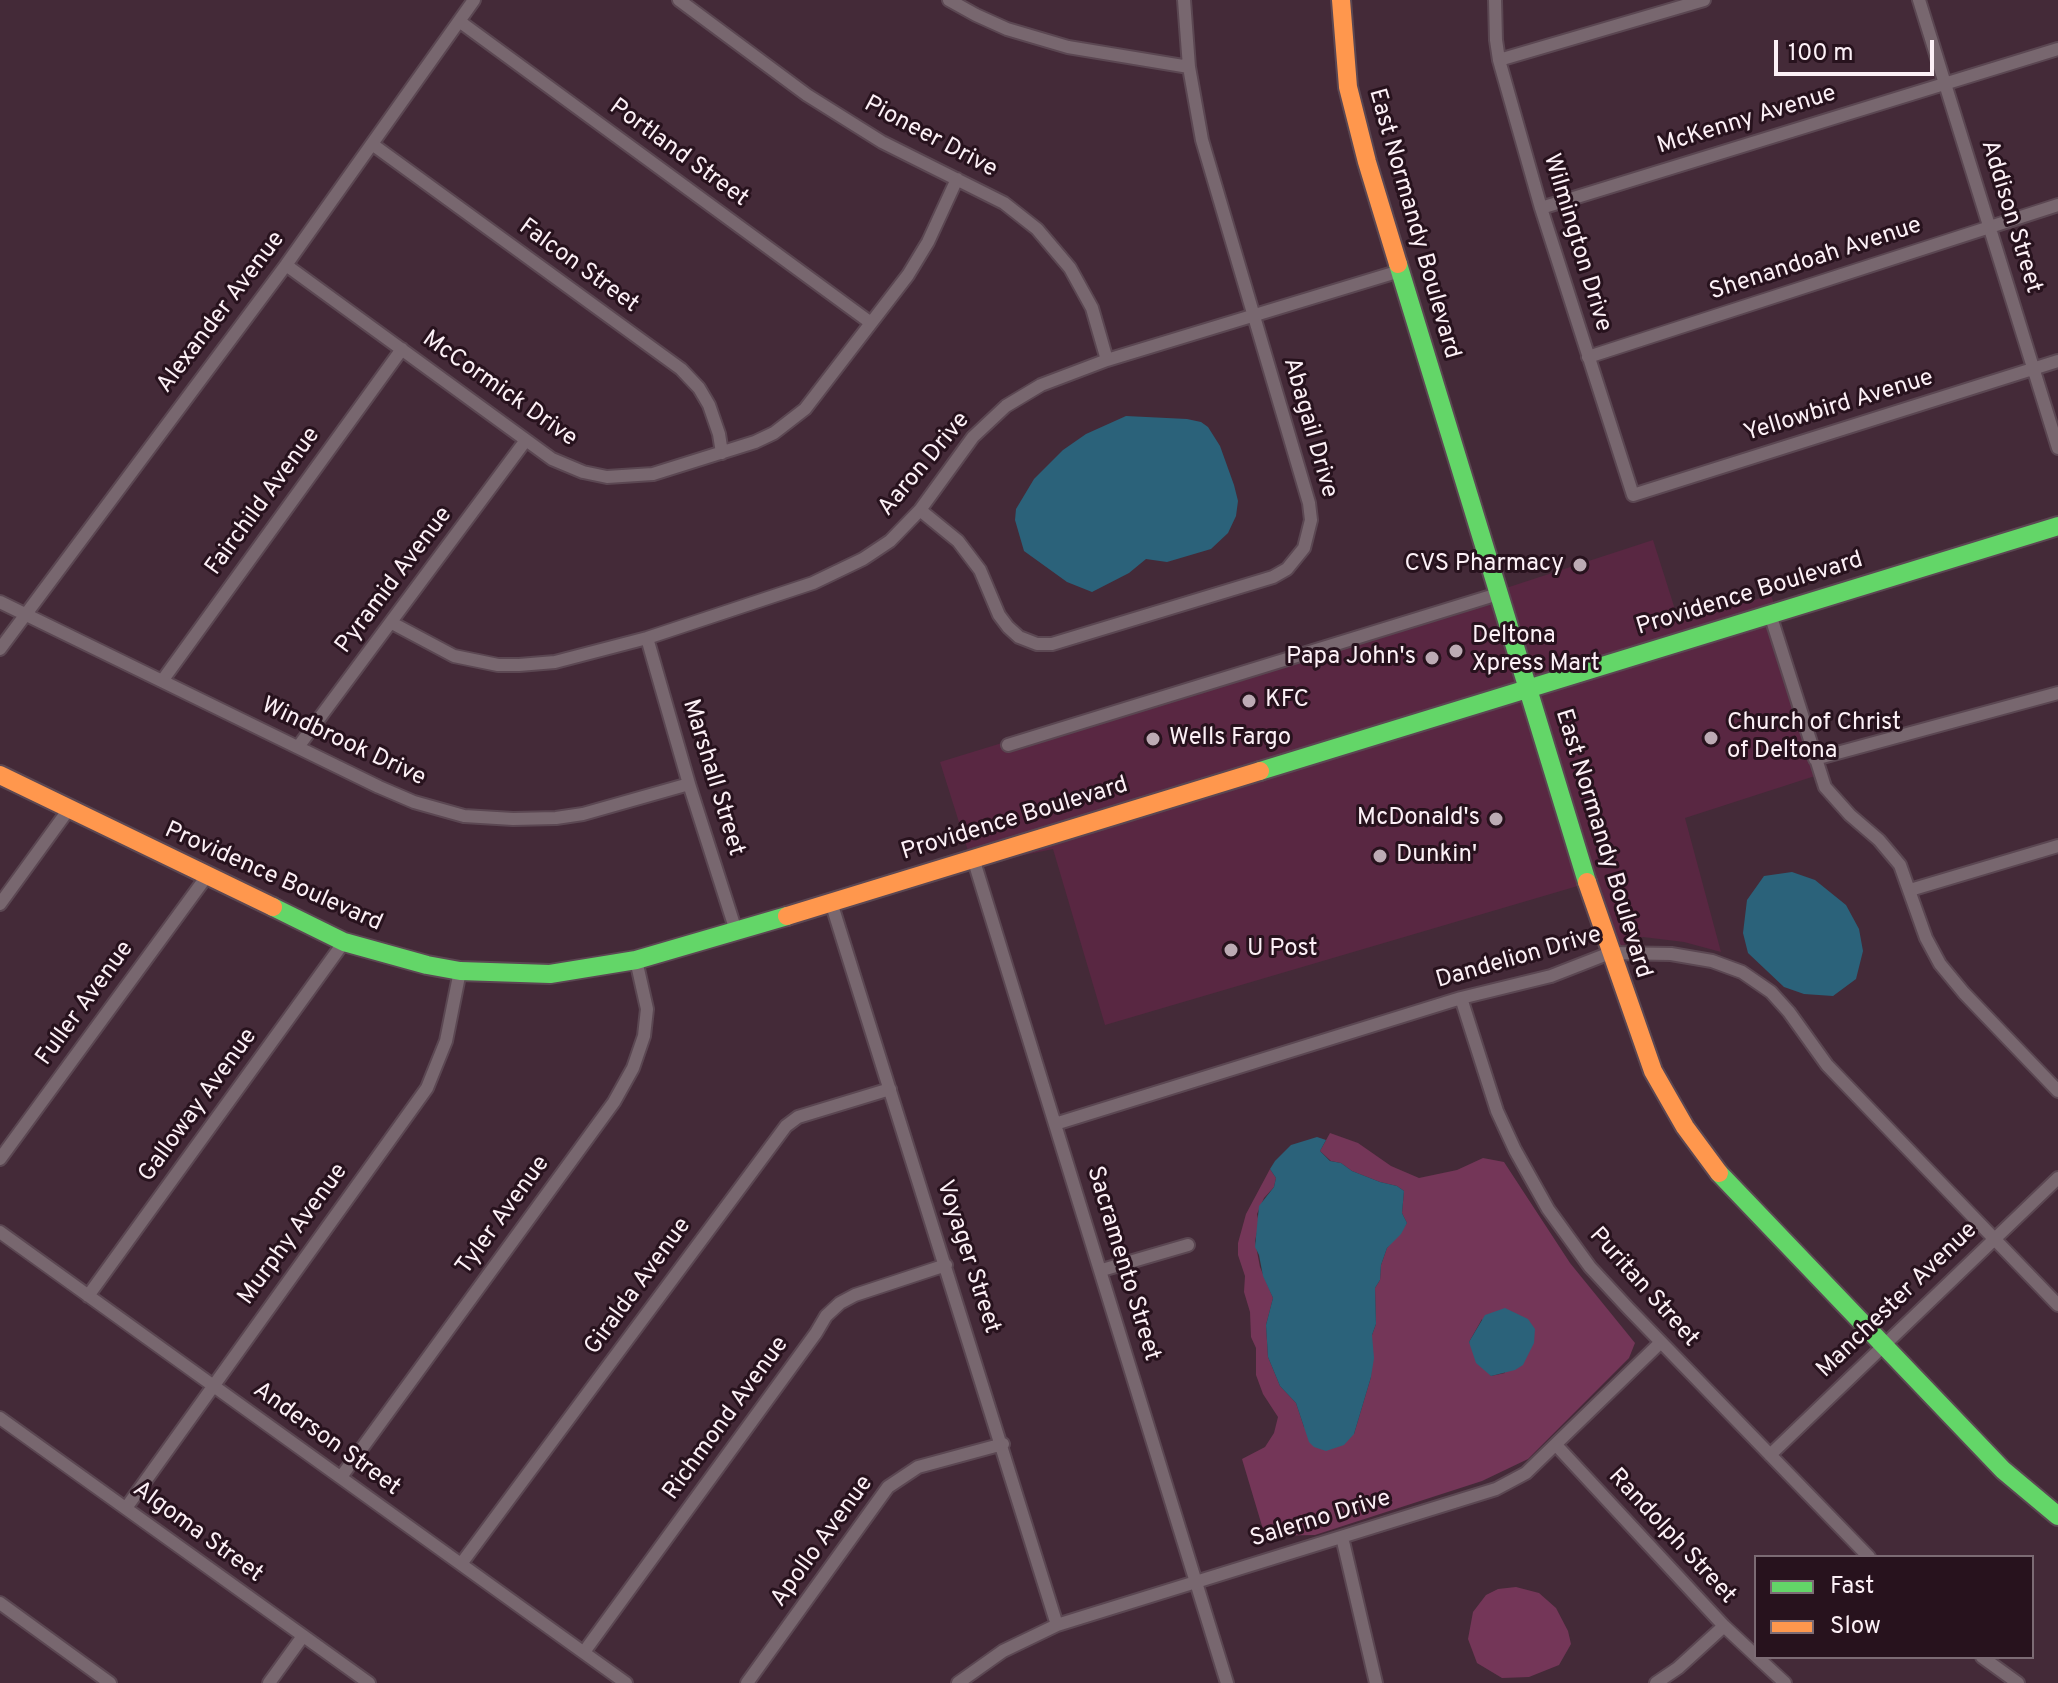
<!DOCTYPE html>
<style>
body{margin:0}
#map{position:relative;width:2058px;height:1683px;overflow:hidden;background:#442a38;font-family:Overpass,sans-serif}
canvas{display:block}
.legend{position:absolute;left:1754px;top:1555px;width:280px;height:104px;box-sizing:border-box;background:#27121d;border:2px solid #7c6b74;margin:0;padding:10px 14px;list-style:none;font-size:24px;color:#fcf0f6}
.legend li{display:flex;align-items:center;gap:16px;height:40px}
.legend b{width:40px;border:2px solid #7c6b74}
.scale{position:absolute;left:1774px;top:40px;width:160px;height:36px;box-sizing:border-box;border:4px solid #fcf0f6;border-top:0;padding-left:10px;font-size:24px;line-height:28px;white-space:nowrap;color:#fcf0f6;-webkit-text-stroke:6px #27121d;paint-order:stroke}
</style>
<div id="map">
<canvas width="2058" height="1683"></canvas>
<ul class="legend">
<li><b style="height:10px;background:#63d668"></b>Fast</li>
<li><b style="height:10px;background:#ff974d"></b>Slow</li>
</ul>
<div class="scale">100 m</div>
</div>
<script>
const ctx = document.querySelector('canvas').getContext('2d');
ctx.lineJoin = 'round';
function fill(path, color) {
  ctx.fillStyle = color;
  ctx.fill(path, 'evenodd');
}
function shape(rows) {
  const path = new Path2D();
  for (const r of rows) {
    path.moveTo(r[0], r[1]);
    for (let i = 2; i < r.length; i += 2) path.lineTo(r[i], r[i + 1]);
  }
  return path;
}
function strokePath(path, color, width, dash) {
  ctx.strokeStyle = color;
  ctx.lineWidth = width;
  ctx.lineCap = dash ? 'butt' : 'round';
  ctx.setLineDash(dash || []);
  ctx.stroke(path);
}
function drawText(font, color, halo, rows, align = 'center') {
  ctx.font = font + ' Overpass,sans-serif';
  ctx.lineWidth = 6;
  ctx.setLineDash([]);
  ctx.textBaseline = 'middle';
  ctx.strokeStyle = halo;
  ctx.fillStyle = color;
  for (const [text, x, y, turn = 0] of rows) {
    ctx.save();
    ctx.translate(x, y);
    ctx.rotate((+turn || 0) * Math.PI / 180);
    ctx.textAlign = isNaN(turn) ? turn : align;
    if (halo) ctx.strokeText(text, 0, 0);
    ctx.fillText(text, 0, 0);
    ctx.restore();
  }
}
fill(shape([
 [1653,540,1679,622,1771,595,1775,607,1532,680,1503,589],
 [1494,601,1521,684,969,854,940,762,1002,743,1004,752],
 [1766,621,1815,776,1685,818,1721,952,1684,942,1643,937,1619,947,1598,881,1593,882,1535,691],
 [1524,695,1581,885,1105,1025,1053,849,981,864]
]), '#592742');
fill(shape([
 [1330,1133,1358,1143,1391,1166,1419,1178,1457,1170,1483,1158,1504,1162,1570,1263,1635,1343,1629,1358,1528,1459,1482,1481,1315,1535,1265,1536,1242,1459,1265,1447,1274,1433,1278,1417,1263,1394,1256,1375,1256,1348,1251,1337,1250,1312,1244,1292,1245,1276,1238,1255,1238,1243,1246,1214,1270,1169,1276,1178,1274,1187,1264,1198,1257,1214,1259,1223,1255,1241,1260,1267,1273,1298,1266,1325,1268,1357,1280,1386,1296,1403,1304,1427,1354,1434,1371,1377,1372,1335,1376,1324,1375,1288,1380,1280,1381,1265,1387,1248,1407,1223,1402,1213,1404,1191,1397,1186,1380,1182,1352,1171,1341,1163,1331,1161,1320,1151],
 [1482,1319,1505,1373,1491,1376,1469,1342],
 [1516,1587,1539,1593,1556,1608,1568,1631,1571,1644,1559,1665,1529,1677,1502,1678,1477,1663,1468,1639,1473,1612,1486,1595,1498,1589]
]), '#743658');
fill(shape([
 [1126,416,1187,419,1201,422,1208,427,1220,446,1234,485,1238,501,1236,516,1228,533,1211,549,1167,562,1146,559,1129,573,1092,592,1067,582,1024,551,1015,520,1016,509,1034,479,1063,450,1086,434],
 [1792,872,1815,880,1846,905,1859,929,1863,951,1856,979,1833,996,1804,994,1784,987,1748,953,1743,933,1747,900,1764,876],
 [1317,1137,1326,1140,1320,1151,1330,1161,1341,1163,1352,1171,1380,1182,1397,1186,1404,1191,1402,1213,1407,1223,1401,1234,1387,1248,1381,1265,1380,1280,1375,1288,1376,1324,1372,1335,1374,1358,1371,1377,1354,1434,1344,1445,1326,1451,1314,1447,1309,1442,1296,1403,1280,1386,1268,1357,1266,1325,1273,1298,1263,1276,1259,1255,1255,1247,1259,1206,1274,1187,1276,1178,1270,1169,1275,1161,1291,1145],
 [1505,1308,1528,1319,1535,1329,1534,1343,1523,1365,1515,1370,1491,1376,1476,1363,1469,1342,1485,1315]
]), '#2b627a');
const street = shape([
 [679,0,807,95,882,142,1004,203,1037,229,1070,268,1092,308,1107,360],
 [949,0,976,15,1007,29,1068,47,1189,67],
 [1495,0,1496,40,1499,60,1541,208,1633,495,2058,361],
 [1919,0,2058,448],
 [459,21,871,323],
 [1499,60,1704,0],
 [372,144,681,369,699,388,709,405,719,434,722,453],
 [1541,208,2058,49],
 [286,265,552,459,583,472,607,477,653,474,755,442,774,433,805,409,908,275,928,242,957,179],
 [1588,357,2058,205],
 [920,510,958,541,980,570,999,615,1008,627,1019,637,1037,644,1052,644,1273,577,1287,569,1304,548,1311,520,1309,503,1202,140,1189,67,1184,0],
 [0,602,379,787,414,802,464,816,513,819,556,818,583,814,689,784],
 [1770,614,1825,787,1850,815,1879,840,1900,865,1926,938,1940,964,1964,993,2058,1091],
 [392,623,454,656,498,665,519,665,555,662,647,638,813,583,863,559,890,541,920,510,973,437,1006,406,1041,385,1107,360,1400,271],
 [647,638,689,784,736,931],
 [0,649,286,265,474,0],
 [162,681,402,349],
 [1008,745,1498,594],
 [298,747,526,440],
 [1815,759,2058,693],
 [973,858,1227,1683],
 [1910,890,2058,846],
 [831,902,1057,1625],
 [0,904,69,809],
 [1461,998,1497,1111,1515,1150,1548,1209,1590,1267,1628,1308,1869,1557],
 [1055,1124,1461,998,1551,976,1610,953,1671,954,1712,961,1742,972,1771,992,1789,1012,1827,1065,2058,1305],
 [0,1159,207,876],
 [0,1232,626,1683],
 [1102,1270,1188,1245],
 [88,1296,344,942],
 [0,1418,369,1683],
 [1557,1446,1724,1626,1756,1656],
 [1770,1455,2058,1178],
 [341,1477,614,1102,633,1068,644,1036,647,1009,636,960],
 [126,1508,427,1088,446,1041,460,971],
 [1342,1537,1376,1683],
 [461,1564,786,1126,798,1117,890,1089],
 [0,1603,110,1683],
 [584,1652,816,1333,826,1316,840,1303,855,1295,946,1265],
 [1757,1657,1785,1683],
 [1982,1657,2018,1683],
 [269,1683,303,1636],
 [747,1683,888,1487,918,1467,1003,1444],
 [958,1683,1003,1651,1057,1625,1496,1489,1526,1473,1660,1343],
 [1656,1683,1678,1668,1724,1626]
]);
const fast = shape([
 [1398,264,1587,882],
 [1260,771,2058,526],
 [273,907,344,942,427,965,460,971,550,974,636,960,787,916],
 [1719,1173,2003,1470,2058,1516]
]);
const slow = shape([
 [1341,0,1348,87,1367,162,1398,264],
 [0,775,273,907],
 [1587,882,1653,1071,1685,1127,1719,1173],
 [787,916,1260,771]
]);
strokePath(street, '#5b4752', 16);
strokePath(fast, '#5b4752', 22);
strokePath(slow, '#5b4752', 22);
strokePath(street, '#78676f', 12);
strokePath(fast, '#63d668', 18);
strokePath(slow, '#ff974d', 18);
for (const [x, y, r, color] of [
 [1580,565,8,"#bcabb4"],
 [1456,651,8,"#bcabb4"],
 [1432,658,8,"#bcabb4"],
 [1249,701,8,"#bcabb4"],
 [1711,738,8,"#bcabb4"],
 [1153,739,8,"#bcabb4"],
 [1496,819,8,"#bcabb4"],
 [1380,856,8,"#bcabb4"],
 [1231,950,8,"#bcabb4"]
]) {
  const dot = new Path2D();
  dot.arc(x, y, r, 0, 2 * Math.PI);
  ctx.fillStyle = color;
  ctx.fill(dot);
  strokePath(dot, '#27121d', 3);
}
drawText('24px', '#fcf0f6', '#27121d', [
 ["McKenny Avenue",1747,121,-17],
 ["Pioneer Drive",930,138,28],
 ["Portland Street",678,154,36],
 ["Addison Street",2010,217,73],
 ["East Normandy Boulevard",1413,224,74],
 ["Wilmington Drive",1576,243,73],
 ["Shenandoah Avenue",1816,260,-18],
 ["Falcon Street",578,267,36],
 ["Alexander Avenue",222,313,-53],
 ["McCormick Drive",499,390,35],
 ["Yellowbird Avenue",1839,407,-17],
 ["Abagail Drive",1309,428,74],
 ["Aaron Drive",925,465,-50],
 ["Fairchild Avenue",264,502,-54],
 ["Pyramid Avenue",395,581,-53],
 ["Providence Boulevard",1750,595,-17],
 ["Windbrook Drive",343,743,25],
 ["Marshall Street",712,778,73],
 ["Providence Boulevard",1015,820,-17],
 ["East Normandy Boulevard",1602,844,73],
 ["Providence Boulevard",273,878,24],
 ["Dandelion Drive",1519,959,-16],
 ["Fuller Avenue",86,1004,-54],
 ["Galloway Avenue",199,1106,-54],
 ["Tyler Avenue",504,1216,-54],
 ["Murphy Avenue",294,1235,-54],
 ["Voyager Street",967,1257,72],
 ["Sacramento Street",1122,1264,73],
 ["Giralda Avenue",639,1287,-54],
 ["Puritan Street",1643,1288,48],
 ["Manchester Avenue",1898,1301,-44],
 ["Richmond Avenue",727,1419,-54],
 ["Anderson Street",326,1440,36],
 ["Salerno Drive",1321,1520,-17],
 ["Algoma Street",197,1533,36],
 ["Randolph Street",1671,1537,47],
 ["Apollo Avenue",823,1542,-54]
]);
drawText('24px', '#fcf0f6', '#27121d', [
 ["CVS Pharmacy",1564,565,"right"],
 ["Deltona",1472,637],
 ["Xpress Mart",1472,665],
 ["Papa John's",1416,658,"right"],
 ["KFC",1265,701],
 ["Church of Christ",1727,724],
 ["of Deltona",1727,752],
 ["Wells Fargo",1169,739],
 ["McDonald's",1480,819,"right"],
 ["Dunkin'",1396,856],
 ["U Post",1247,950]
], 'left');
</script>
